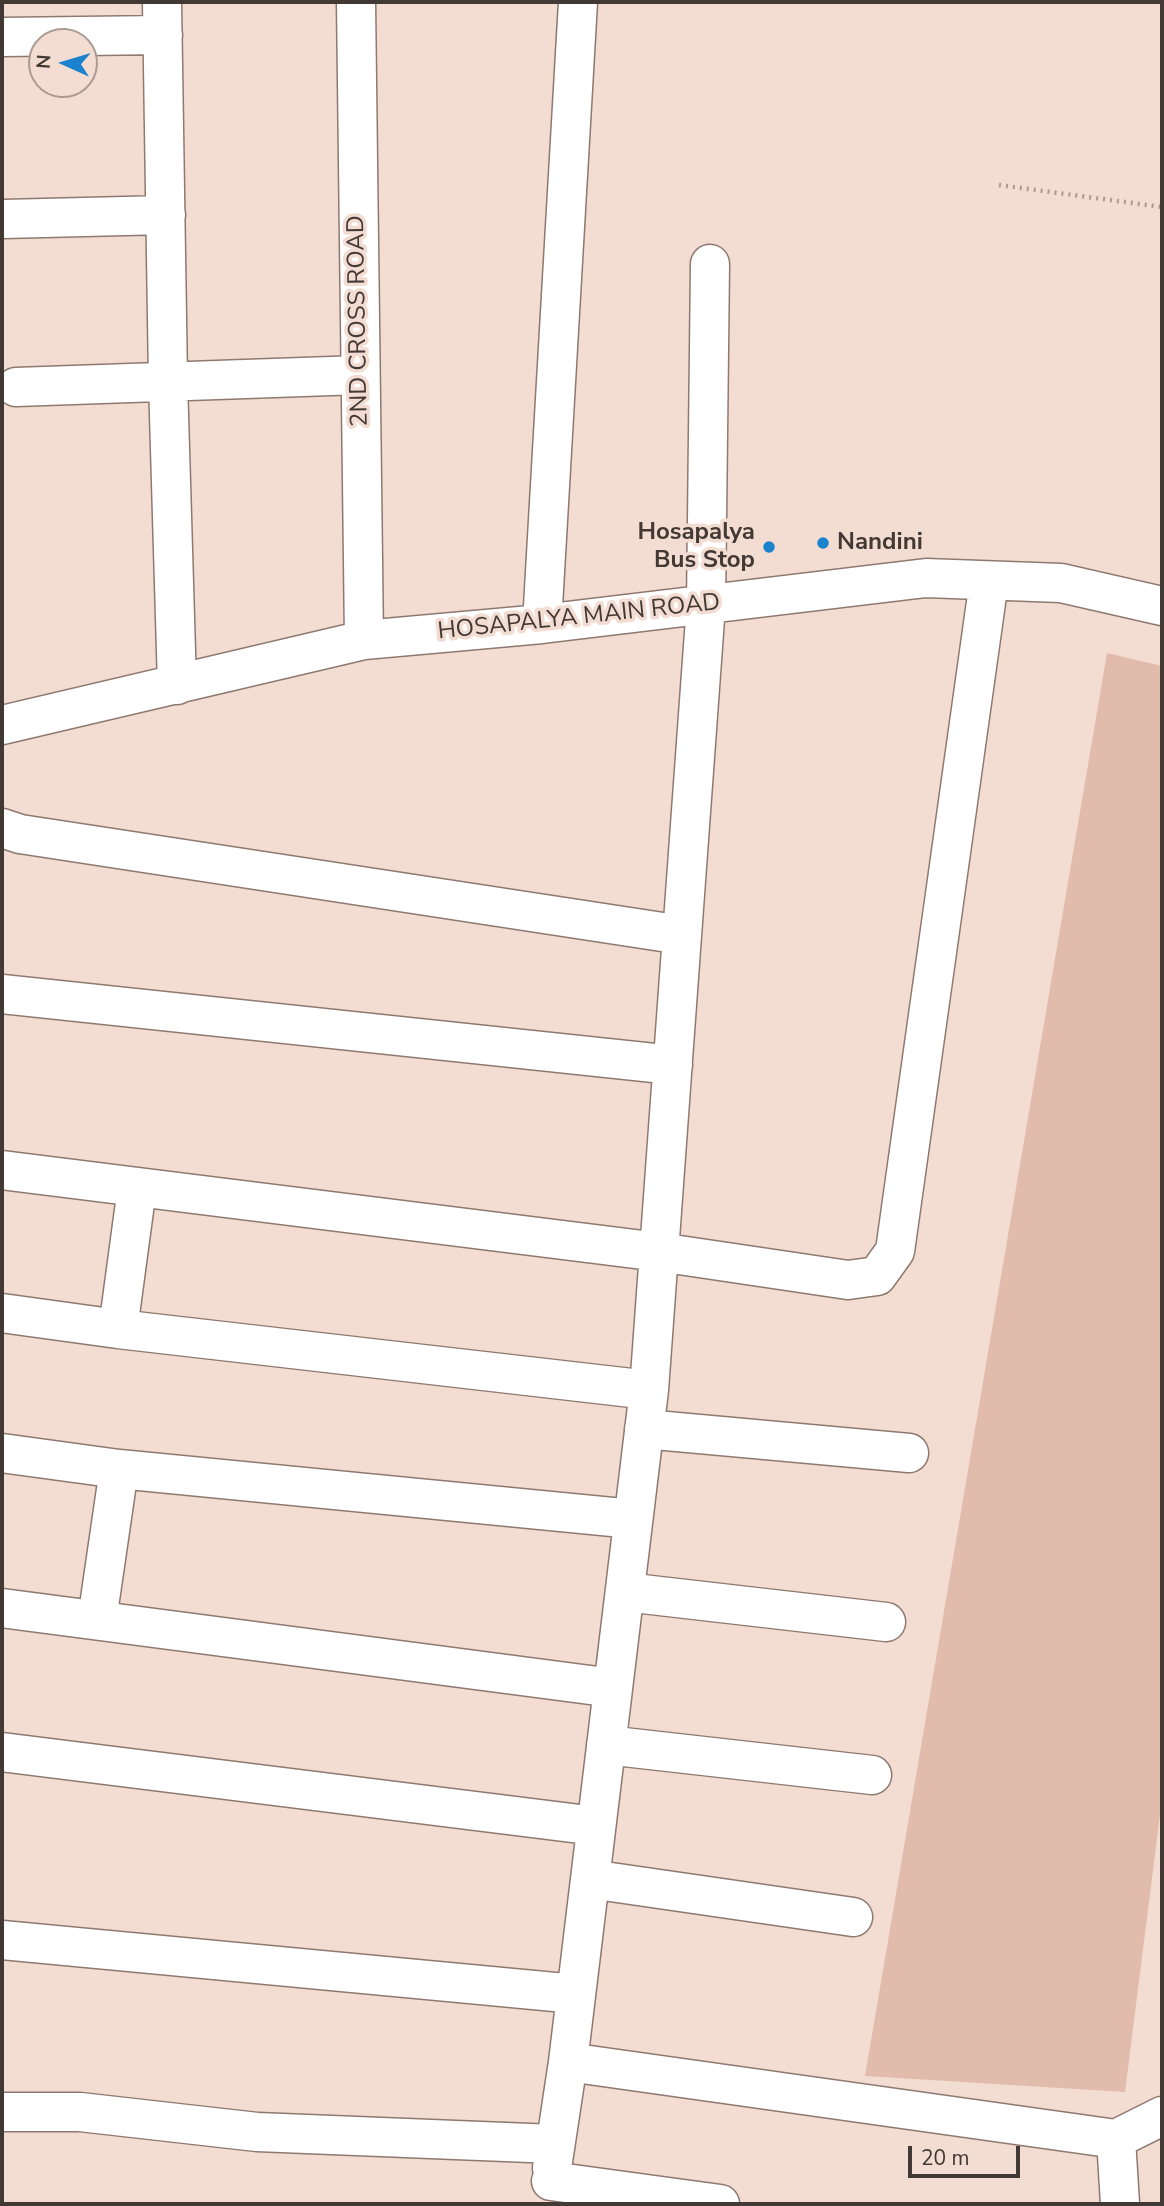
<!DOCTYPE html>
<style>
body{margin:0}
#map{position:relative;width:1164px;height:2206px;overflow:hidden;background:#f3dcd2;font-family:"Nunito Sans",sans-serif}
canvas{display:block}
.frame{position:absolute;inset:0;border:4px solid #423935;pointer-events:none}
.north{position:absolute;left:28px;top:28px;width:70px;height:70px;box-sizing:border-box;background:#f3dcd2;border:2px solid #ac9b93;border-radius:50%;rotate:274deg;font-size:19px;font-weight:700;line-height:28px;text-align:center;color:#423935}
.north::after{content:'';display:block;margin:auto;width:24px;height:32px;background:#1b82cd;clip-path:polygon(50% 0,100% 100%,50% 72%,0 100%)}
.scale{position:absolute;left:908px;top:2146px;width:112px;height:32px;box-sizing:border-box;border:4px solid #423935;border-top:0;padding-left:9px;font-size:21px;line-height:24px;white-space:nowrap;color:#423935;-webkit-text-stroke:5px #f3dcd2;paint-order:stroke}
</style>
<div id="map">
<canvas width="1164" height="2206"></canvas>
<div class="frame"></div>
<div class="north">N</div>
<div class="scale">20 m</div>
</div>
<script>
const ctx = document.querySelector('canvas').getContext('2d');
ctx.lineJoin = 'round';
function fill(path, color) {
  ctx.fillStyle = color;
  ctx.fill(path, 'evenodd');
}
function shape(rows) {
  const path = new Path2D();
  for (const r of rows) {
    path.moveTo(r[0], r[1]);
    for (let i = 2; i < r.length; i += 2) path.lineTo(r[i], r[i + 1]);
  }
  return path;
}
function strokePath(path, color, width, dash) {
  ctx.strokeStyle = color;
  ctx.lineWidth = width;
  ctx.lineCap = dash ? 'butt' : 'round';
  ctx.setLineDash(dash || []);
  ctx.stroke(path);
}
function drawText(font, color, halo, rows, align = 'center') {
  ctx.font = font + ' "Nunito Sans",sans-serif';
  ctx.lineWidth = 7;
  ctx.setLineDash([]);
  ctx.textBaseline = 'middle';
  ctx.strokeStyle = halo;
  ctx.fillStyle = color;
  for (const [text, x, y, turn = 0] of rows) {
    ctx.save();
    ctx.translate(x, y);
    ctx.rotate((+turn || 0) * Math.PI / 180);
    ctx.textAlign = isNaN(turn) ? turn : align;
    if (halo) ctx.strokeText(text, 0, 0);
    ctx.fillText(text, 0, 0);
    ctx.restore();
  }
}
fill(shape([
 [1107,653,1162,666,1162,1799,1125,2092,865,2076]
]), '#e1bbac');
const minor = shape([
 [162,2,168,381,177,685],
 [356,2,364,640],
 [2,37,163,35],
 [3,219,166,215],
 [710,264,706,605,649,1390,568,2062,1116,2139,1120,2204],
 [16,387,360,375],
 [542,624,578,2],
 [2,725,364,640,542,624,926,578,1061,583,1162,606],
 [2,828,20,834,682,935],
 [2,994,673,1065],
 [2,1170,659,1252,848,1280,877,1276,895,1251,989,581],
 [2,1313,118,1329,649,1390],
 [118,1329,137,1188],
 [644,1429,909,1453],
 [2,1453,119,1469,633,1519],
 [625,1592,886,1622],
 [2,1608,613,1688],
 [97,1620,119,1469],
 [606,1745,872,1775],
 [2,1752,596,1826],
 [590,1879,853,1917],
 [2,1940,576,1994],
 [2,2112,80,2112,257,2132,555,2144],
 [1116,2139,1162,2116],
 [552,2168,568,2062],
 [551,2181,720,2204]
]);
strokePath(minor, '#8e7971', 41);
strokePath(shape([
 [999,185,1162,207]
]), '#ab9a92', 4.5, [2, 5]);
strokePath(minor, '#fff', 38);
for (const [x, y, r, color] of [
 [823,543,7,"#1b82cd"],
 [769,547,7,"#1b82cd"]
]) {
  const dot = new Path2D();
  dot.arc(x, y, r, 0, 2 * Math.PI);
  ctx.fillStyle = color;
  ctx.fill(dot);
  strokePath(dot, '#f3dcd2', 2.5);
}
drawText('24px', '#423935', '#f3dcd2', [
 ["2ND CROSS ROAD",359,321,-91],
 ["HOSAPALYA MAIN ROAD",579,618,-6]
]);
drawText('bold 24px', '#423935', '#f3dcd2', [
 ["Hosapalya",755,533],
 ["Bus Stop",755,561],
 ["Nandini",837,543,"left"]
], 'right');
</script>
